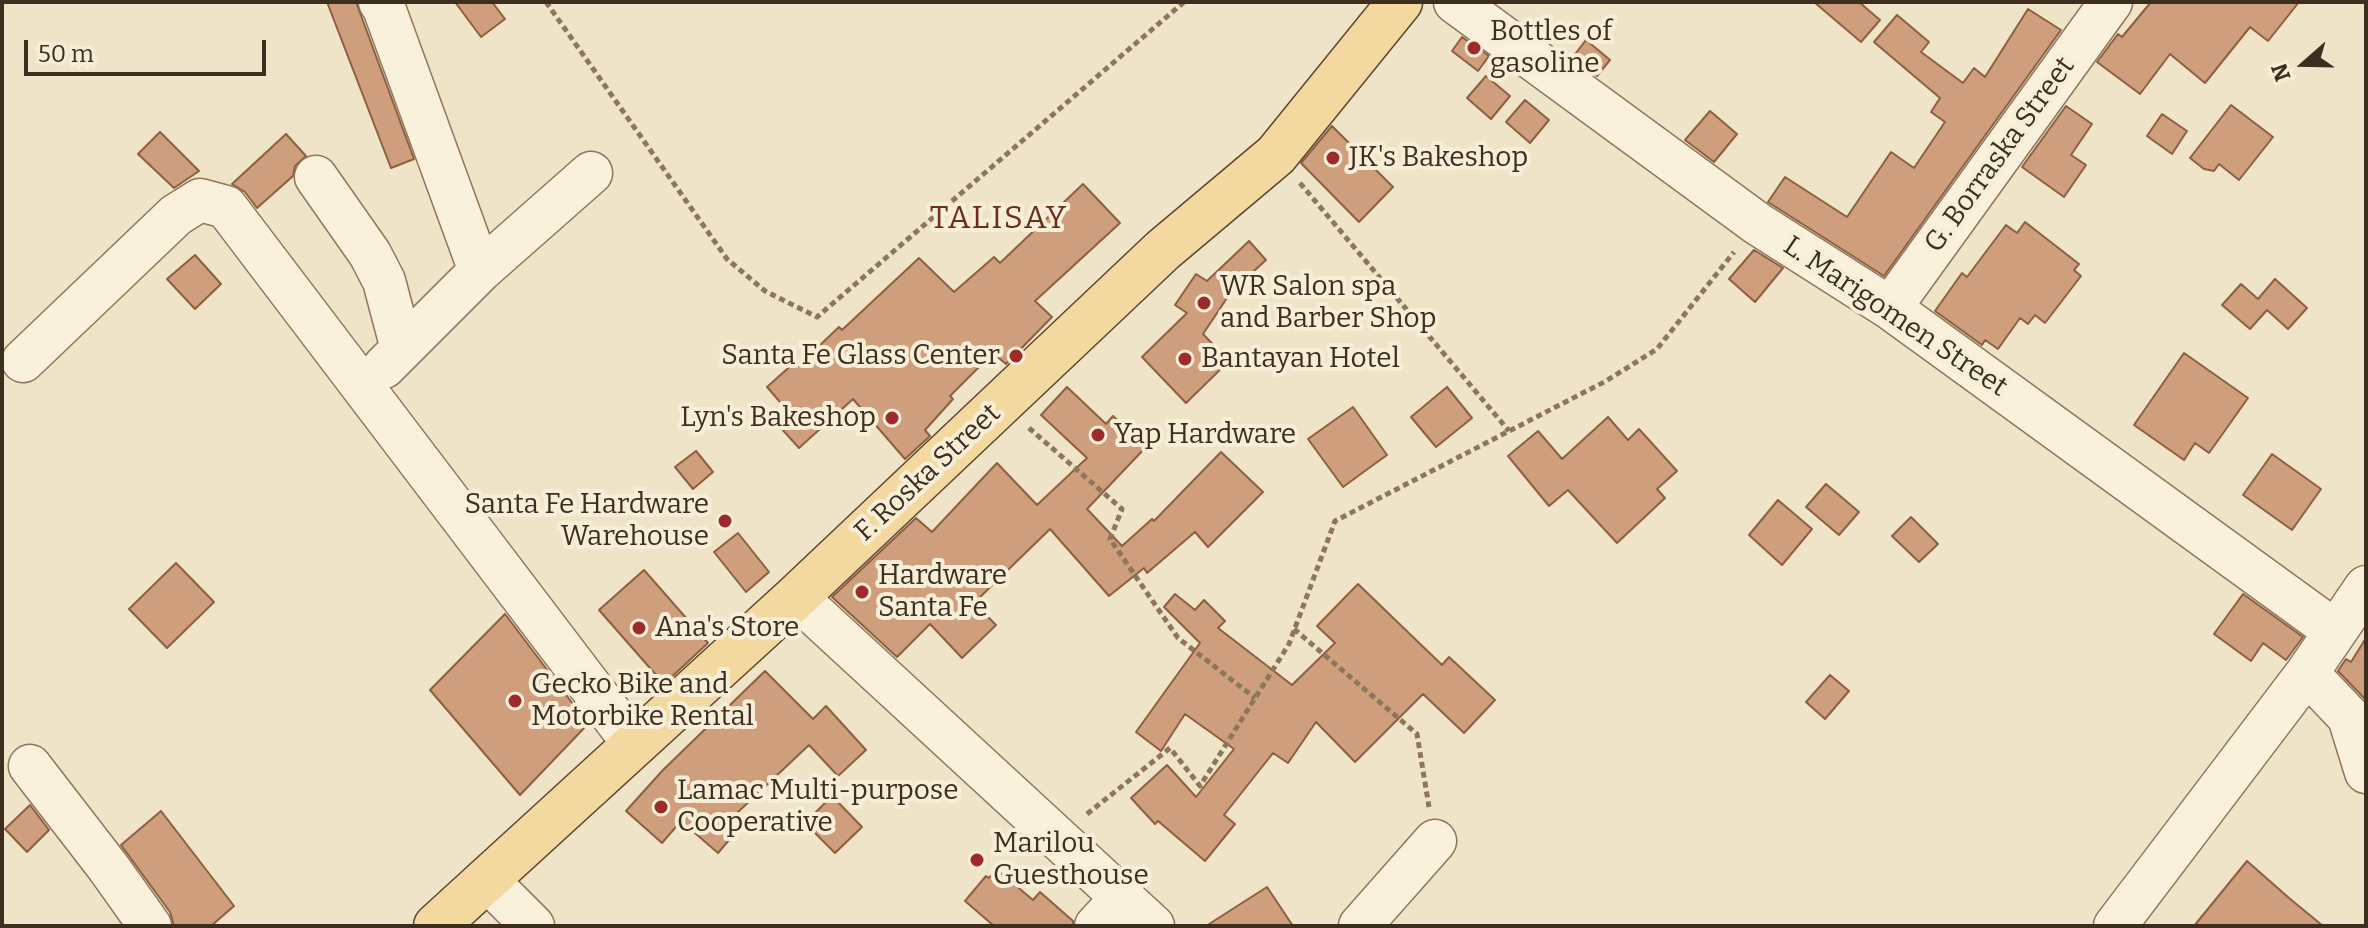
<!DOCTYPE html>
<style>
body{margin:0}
#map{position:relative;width:2368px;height:928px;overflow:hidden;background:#f0e4c8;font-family:Bitter,serif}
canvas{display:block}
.frame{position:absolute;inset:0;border:4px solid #3d2e20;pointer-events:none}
.north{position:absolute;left:2264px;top:24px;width:80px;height:80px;-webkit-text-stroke:6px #f7eed8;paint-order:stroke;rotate:250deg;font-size:22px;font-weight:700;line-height:32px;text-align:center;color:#3d2e20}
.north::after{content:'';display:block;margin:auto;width:28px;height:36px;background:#3d2e20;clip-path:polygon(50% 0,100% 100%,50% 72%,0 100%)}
.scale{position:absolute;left:24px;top:40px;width:242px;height:36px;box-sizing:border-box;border:4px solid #3d2e20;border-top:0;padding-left:10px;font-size:24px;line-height:28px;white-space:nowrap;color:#3d2e20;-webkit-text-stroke:6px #f7eed8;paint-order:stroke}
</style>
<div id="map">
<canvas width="2368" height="928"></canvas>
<div class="frame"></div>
<div class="north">N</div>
<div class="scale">50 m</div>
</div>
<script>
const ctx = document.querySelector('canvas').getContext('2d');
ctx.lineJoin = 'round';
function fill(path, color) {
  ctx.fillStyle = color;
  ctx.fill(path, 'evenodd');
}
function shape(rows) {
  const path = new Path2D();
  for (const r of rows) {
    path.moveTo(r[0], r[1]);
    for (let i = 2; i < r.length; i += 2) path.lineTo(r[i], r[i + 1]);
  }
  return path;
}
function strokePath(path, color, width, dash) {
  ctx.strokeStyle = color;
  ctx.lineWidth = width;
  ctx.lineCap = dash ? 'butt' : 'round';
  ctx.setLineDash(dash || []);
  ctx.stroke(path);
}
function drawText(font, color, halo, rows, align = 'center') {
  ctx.font = font + ' Bitter,serif';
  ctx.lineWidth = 8;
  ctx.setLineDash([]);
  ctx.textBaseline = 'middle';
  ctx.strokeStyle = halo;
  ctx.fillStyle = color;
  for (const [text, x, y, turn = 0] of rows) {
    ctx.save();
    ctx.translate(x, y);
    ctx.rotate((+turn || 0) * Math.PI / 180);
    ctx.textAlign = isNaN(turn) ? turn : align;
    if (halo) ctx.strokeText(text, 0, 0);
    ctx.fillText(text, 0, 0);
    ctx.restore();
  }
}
const building = shape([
 [327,2,356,2,414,159,391,168,327,2],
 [455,2,492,2,505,19,481,37,455,2],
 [1814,2,1859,2,1880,20,1861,42,1814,2],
 [2151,2,2299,2,2268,41,2250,27,2205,83,2170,54,2140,94,2097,62,2118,34,2122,37,2151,2],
 [2028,9,2061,30,1884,276,1768,202,1785,177,1847,217,1891,152,1914,168,1945,122,1931,112,1940,98,1874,42,1897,15,1929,42,1921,52,1963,83,1974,68,1985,77,2028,9],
 [1462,37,1489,56,1478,71,1452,51,1462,37],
 [1586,40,1610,60,1597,76,1572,58,1586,40],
 [1486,76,1510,96,1491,119,1467,98,1486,76],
 [1525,100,1549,120,1530,143,1506,122,1525,100],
 [2231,105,2273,137,2239,180,2219,164,2214,171,2204,169,2190,158,2231,105],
 [2066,106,2092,124,2071,155,2086,165,2064,197,2022,167,2066,106],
 [1710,111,1737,134,1714,162,1685,140,1710,111],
 [2162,114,2187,131,2172,154,2147,136,2162,114],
 [1332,126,1393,187,1359,222,1301,163,1332,126],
 [160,132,199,171,174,188,138,154,160,132],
 [286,134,306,156,295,166,293,176,257,208,245,192,232,184,286,134],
 [1083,184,1120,223,1035,301,1052,317,1006,364,993,353,950,396,953,399,925,430,930,436,905,459,853,399,799,448,781,428,793,417,767,387,795,362,798,366,839,327,842,330,919,258,954,292,994,257,1000,263,1083,184],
 [2025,222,2079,264,2074,270,2081,276,2045,323,2035,315,2028,324,2020,318,1998,349,1985,340,1982,345,1935,311,1962,273,1967,277,2006,225,2017,233,2025,222],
 [1249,241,1266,260,1231,292,1203,334,1229,361,1186,403,1142,357,1187,313,1175,305,1196,274,1207,281,1249,241],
 [1754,250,1783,268,1755,302,1729,279,1754,250],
 [195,255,221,284,195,309,167,279,195,255],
 [2275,279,2307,308,2288,329,2267,310,2250,329,2222,305,2241,284,2258,299,2275,279],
 [2184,353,2248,398,2209,453,2195,443,2184,460,2134,425,2184,353],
 [1067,387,1106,424,1113,416,1146,447,1087,509,1122,546,1152,519,1154,521,1221,452,1263,492,1208,547,1195,532,1147,573,1144,568,1109,596,1050,529,974,603,996,625,962,658,930,624,897,657,832,597,916,518,932,532,997,463,1037,505,1087,458,1041,415,1067,387],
 [1447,387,1472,418,1436,447,1411,417,1447,387],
 [1353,407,1387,455,1343,487,1308,439,1353,407],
 [1608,417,1628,440,1639,429,1677,471,1657,489,1665,498,1617,543,1568,490,1549,506,1508,456,1538,431,1562,459,1608,417],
 [696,451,713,472,693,489,675,467,696,451],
 [2272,454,2321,489,2292,530,2243,495,2272,454],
 [1826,484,1859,512,1839,535,1806,507,1826,484],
 [1778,500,1812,529,1782,565,1749,535,1778,500],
 [1911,517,1938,544,1919,562,1892,536,1911,517],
 [738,533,769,572,746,592,714,552,738,533],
 [176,563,214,602,167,648,129,609,176,563],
 [644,570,708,643,664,684,599,610,644,570],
 [1358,584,1442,665,1449,657,1495,700,1464,733,1423,694,1355,762,1316,722,1288,763,1273,753,1224,815,1235,824,1205,861,1158,821,1155,824,1131,798,1167,765,1196,797,1234,749,1185,714,1161,751,1136,732,1200,643,1164,607,1175,594,1195,610,1204,600,1225,621,1218,628,1292,685,1335,643,1317,626,1358,584],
 [2243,594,2303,637,2286,660,2263,643,2251,661,2214,634,2243,594],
 [505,614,588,724,520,795,430,690,505,614],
 [2366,638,2366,700,2338,671,2346,659,2351,662,2366,638],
 [765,671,813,719,826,706,866,750,838,776,809,745,737,813,745,821,718,853,681,821,662,843,626,811,663,770,765,671],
 [1830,675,1849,691,1825,719,1806,702,1830,675],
 [832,796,862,827,835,853,805,823,832,796],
 [30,805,49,830,27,852,5,829,30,805],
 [161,811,234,906,211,926,174,926,170,912,121,845,161,811],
 [2247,861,2289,898,2323,926,2194,926,2247,861],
 [996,869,1033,900,1040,892,1073,921,1073,926,994,926,965,901,986,876,989,878,996,869],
 [1267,887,1293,926,1206,926,1267,887]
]);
fill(building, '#cf9f7d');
strokePath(building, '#8d5f41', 2);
const minor = shape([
 [380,2,384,8,480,271,402,349],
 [1455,2,1758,224,1890,308,2335,631],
 [316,177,370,254,384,281,402,349,384,367],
 [480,271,591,173],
 [1890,308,2111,2],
 [23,361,176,215,200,200,226,207,634,744],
 [796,597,1153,926],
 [2307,673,2349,717,2366,772],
 [30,766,108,867,150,926],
 [486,879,533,926],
 [1096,926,1123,897],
 [1360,926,1435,841],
 [2115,926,2307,673,2366,587]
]);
const major = shape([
 [436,926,796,597,1163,250,1276,155,1400,2]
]);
strokePath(minor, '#8d765c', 45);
strokePath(major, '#5b4430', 47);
strokePath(shape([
 [546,2,727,259,765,291,817,317,1184,2],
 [1300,183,1509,431],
 [1029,428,1122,509,1110,539,1178,638,1255,698],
 [1294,629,1417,734,1429,807],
 [1087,814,1170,748,1200,786,1289,644,1335,521,1606,381,1657,349,1734,252]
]), '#8d765c', 5, [6, 4]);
strokePath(minor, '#faf1dc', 42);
strokePath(major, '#f3d9a0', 44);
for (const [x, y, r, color] of [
 [1474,48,8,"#9e2a2b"],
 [1333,158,8,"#9e2a2b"],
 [1204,303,8,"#9e2a2b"],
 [1016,356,8,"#9e2a2b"],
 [1185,359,8,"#9e2a2b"],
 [892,418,8,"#9e2a2b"],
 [1098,435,8,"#9e2a2b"],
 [725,521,8,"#9e2a2b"],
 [862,592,8,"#9e2a2b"],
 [639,628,8,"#9e2a2b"],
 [515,701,8,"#9e2a2b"],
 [661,807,8,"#9e2a2b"],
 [977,860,8,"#9e2a2b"]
]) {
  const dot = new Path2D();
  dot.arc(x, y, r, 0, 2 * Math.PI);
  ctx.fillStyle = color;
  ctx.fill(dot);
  strokePath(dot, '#f7eed8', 3);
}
drawText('28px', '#3d2e20', '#f7eed8', [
 ["Bottles of",1490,32],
 ["gasoline",1490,64],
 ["JK's Bakeshop",1349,158],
 ["WR Salon spa",1220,287],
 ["and Barber Shop",1220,319],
 ["Santa Fe Glass Center",1000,356,"right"],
 ["Bantayan Hotel",1201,359],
 ["Lyn's Bakeshop",876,418,"right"],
 ["Yap Hardware",1114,435],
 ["Santa Fe Hardware",709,505,"right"],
 ["Warehouse",709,537,"right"],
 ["Hardware",878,576],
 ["Santa Fe",878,608],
 ["Ana's Store",655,628],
 ["Gecko Bike and",531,685],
 ["Motorbike Rental",531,717],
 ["Lamac Multi-purpose",677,791],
 ["Cooperative",677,823],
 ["Marilou",993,844],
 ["Guesthouse",993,876]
], 'left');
drawText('28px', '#3d2e20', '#f7eed8', [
 ["G. Borraska Street",2000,155,-54],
 ["L. Marigomen Street",1895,317,34],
 ["F. Roska Street",928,473,-43]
]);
ctx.letterSpacing = '2px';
drawText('32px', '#6b2e1e', '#f7eed8', [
 ["TALISAY",999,219]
]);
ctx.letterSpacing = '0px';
</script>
